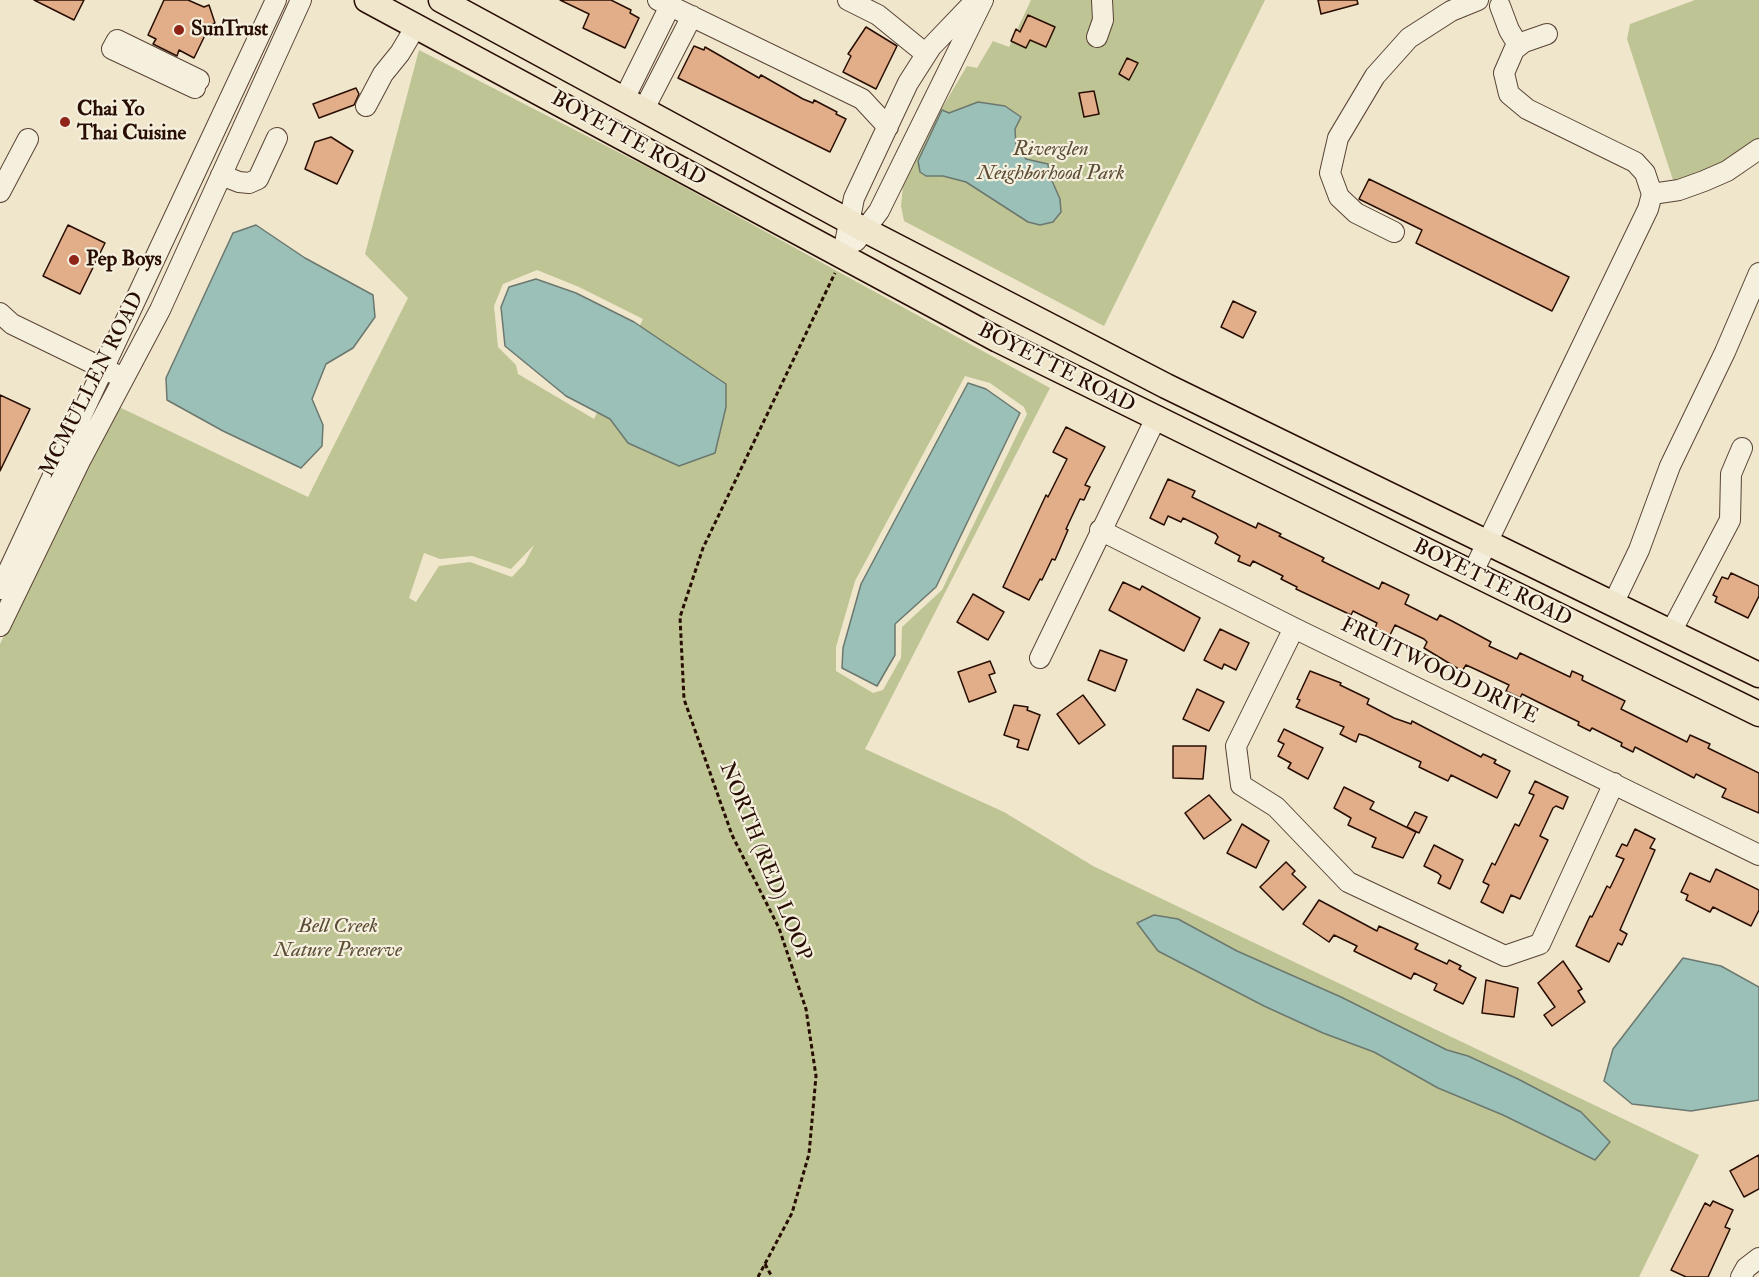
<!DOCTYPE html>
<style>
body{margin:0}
canvas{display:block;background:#efe6cc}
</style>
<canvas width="1759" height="1277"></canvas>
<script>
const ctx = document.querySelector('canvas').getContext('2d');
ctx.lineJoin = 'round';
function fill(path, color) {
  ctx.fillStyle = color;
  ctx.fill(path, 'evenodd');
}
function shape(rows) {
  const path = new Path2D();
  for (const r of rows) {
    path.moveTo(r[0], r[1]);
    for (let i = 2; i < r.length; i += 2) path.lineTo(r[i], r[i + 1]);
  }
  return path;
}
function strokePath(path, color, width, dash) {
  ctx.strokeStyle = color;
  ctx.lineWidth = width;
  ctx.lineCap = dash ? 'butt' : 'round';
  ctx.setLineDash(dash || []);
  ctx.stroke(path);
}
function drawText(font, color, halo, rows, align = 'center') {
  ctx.font = font + ' "IM FELL Double Pica",serif';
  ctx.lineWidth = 4.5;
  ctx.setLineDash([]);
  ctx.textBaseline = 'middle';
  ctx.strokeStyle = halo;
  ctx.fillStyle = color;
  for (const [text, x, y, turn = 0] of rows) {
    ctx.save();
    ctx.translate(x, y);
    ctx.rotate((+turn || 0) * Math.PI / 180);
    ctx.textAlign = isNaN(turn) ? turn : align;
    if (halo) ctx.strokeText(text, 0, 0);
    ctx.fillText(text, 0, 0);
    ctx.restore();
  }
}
fill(shape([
 [1031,0,1265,0,1104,326,904,221,901,206,903,186,942,108,967,66,977,68,993,41,1009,47],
 [1695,0,1759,0,1759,161,1736,177,1692,196,1674,183,1627,39,1630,24],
 [419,50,655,171,1050,388,865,749,1004,812,1093,866,1699,1155,1639,1277,0,1277,0,644,117,406,308,497,408,298,365,254],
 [537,270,579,287,643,319,594,419,518,374,516,365,498,347,494,306,503,284],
 [965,376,990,383,1024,407,1027,414,942,590,902,627,901,658,883,690,873,693,836,671,836,647,855,581],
 [534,545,525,563,512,577,470,562,439,566,416,602,409,598,424,553,440,559,472,556,511,569]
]), '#bec494');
const water = shape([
 [978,102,1005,106,1021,117,1015,129,1016,146,1026,159,1048,164,1049,174,1060,199,1061,212,1053,222,1040,225,1028,222,966,182,943,176,926,176,920,172,918,161,942,110,949,113,978,102],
 [256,225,305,258,373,295,375,317,353,348,326,364,312,399,323,425,322,446,301,468,223,431,167,400,166,378,233,233,256,225],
 [536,279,576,293,634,322,726,384,726,407,715,453,679,466,628,443,610,419,566,396,505,346,501,307,509,287,536,279],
 [968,383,986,389,1020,413,936,587,895,624,895,655,877,686,842,668,843,648,861,584,968,383],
 [1154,915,1178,919,1237,951,1341,997,1447,1050,1468,1056,1518,1079,1581,1112,1610,1142,1595,1160,1503,1115,1438,1088,1374,1052,1323,1033,1264,1006,1158,951,1137,923,1154,915],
 [1683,958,1721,966,1759,987,1759,1100,1691,1111,1632,1104,1604,1081,1613,1049,1683,958]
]);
fill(water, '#9ac0b7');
strokePath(water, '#6c786f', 1.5);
const building = shape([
 [34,0,84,0,74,20,34,0],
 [164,0,188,0,204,7,209,5,215,23,210,25,194,58,179,50,177,56,153,44,156,39,148,35,164,0],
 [560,0,611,0,631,10,630,13,639,18,625,48,583,28,589,14,560,0],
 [1318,0,1357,0,1358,4,1321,14,1318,0],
 [1028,15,1055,27,1046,47,1030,40,1026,48,1011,41,1016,29,1020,32,1028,15],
 [866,27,897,46,876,89,843,72,851,56,848,54,866,27],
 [694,46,704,50,705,47,759,78,761,75,803,99,813,103,814,100,837,112,836,114,846,119,830,152,678,78,694,46],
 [1127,58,1138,63,1129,80,1119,74,1127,58],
 [356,88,359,94,354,105,319,118,313,104,356,88],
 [1094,91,1099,114,1084,117,1079,93,1094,91],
 [331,137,353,151,337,184,305,169,315,142,331,137],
 [1369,179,1569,277,1552,311,1416,243,1422,230,1359,199,1369,179],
 [68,225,105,243,80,294,43,276,68,225],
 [1233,301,1256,312,1243,338,1221,327,1233,301],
 [0,395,30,409,0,471,0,395],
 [1066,427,1105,447,1085,485,1090,487,1084,500,1080,499,1066,529,1068,530,1055,560,1052,559,1042,580,1040,579,1029,600,1003,587,1046,495,1048,497,1067,459,1053,452,1066,427],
 [1168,479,1195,491,1192,497,1256,528,1258,523,1281,534,1279,536,1324,558,1322,561,1379,589,1382,582,1409,595,1405,604,1437,620,1440,615,1452,621,1491,642,1489,646,1517,659,1520,653,1570,677,1572,671,1583,676,1582,680,1625,701,1621,709,1687,742,1690,735,1710,744,1708,748,1759,773,1759,813,1722,797,1726,789,1696,774,1694,778,1635,747,1633,752,1621,746,1622,743,1592,728,1590,731,1578,725,1579,722,1542,704,1522,694,1520,698,1506,691,1509,685,1477,670,1466,665,1462,671,1424,648,1427,642,1424,639,1395,625,1390,635,1375,628,1377,623,1353,611,1351,615,1296,589,1297,587,1281,579,1283,576,1253,561,1250,566,1238,561,1240,556,1215,543,1218,537,1216,534,1183,518,1181,522,1168,516,1164,525,1150,518,1168,479],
 [1731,573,1759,586,1759,596,1748,618,1715,602,1717,597,1713,595,1722,577,1728,579,1731,573],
 [1123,582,1140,590,1142,586,1200,618,1184,651,1109,610,1123,582],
 [973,594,1004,612,988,640,957,622,973,594],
 [1220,629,1249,643,1236,670,1224,664,1222,669,1204,660,1220,629],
 [1100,650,1127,660,1115,691,1088,680,1100,650],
 [990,661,995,673,989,675,996,692,969,702,958,672,990,661],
 [1310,671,1341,683,1340,685,1369,699,1367,704,1394,718,1411,724,1412,721,1481,757,1483,754,1496,760,1494,763,1510,771,1497,798,1451,775,1448,781,1419,767,1421,762,1366,736,1359,734,1356,742,1340,734,1344,727,1296,707,1300,700,1297,699,1310,671],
 [1197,689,1224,702,1209,731,1183,719,1197,689],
 [1083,695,1105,725,1079,744,1057,714,1083,695],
 [1014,705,1028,707,1027,710,1040,715,1028,750,1017,747,1019,740,1004,735,1014,705],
 [1284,729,1323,748,1308,779,1288,768,1291,763,1278,756,1284,744,1278,741,1284,729],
 [1173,746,1206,746,1203,779,1173,778,1173,746],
 [1535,781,1568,797,1563,809,1556,806,1553,808,1540,836,1548,840,1520,899,1511,895,1503,913,1481,902,1489,885,1483,882,1492,863,1495,865,1515,824,1519,826,1534,795,1529,793,1535,781],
 [1344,787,1374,802,1370,809,1416,832,1403,858,1372,847,1376,838,1348,825,1351,818,1334,808,1344,787],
 [1209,795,1231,820,1204,839,1185,813,1209,795],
 [1415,812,1427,817,1419,833,1407,827,1415,812],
 [1242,824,1269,841,1256,868,1227,853,1242,824],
 [1635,829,1655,839,1650,848,1655,850,1620,930,1627,934,1622,945,1618,943,1609,962,1576,946,1590,916,1592,917,1607,886,1610,888,1624,859,1616,856,1622,844,1627,846,1635,829],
 [1434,845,1463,860,1450,889,1438,883,1441,876,1438,873,1424,866,1434,845],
 [1286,862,1295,871,1292,874,1306,887,1283,910,1260,887,1286,862],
 [1716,869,1759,890,1759,910,1751,926,1713,907,1710,912,1686,900,1688,895,1681,892,1690,873,1710,882,1716,869],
 [1319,900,1377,931,1379,926,1418,944,1415,949,1447,964,1449,960,1461,966,1459,969,1476,978,1463,1004,1434,990,1437,984,1414,973,1411,979,1354,951,1357,946,1334,935,1329,942,1303,924,1319,900],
 [1563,961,1582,989,1578,991,1585,1002,1552,1026,1544,1015,1555,1007,1538,983,1563,961],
 [1486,980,1518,988,1514,1017,1482,1013,1486,980],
 [1759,1155,1759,1189,1744,1197,1730,1171,1759,1155],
 [1713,1201,1733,1210,1725,1227,1730,1229,1708,1277,1686,1277,1671,1270,1705,1203,1710,1206,1713,1201]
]);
fill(building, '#e1ae89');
strokePath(building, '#280d02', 1.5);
const minor = shape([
 [658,0,862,99,888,127],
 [848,0,878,15,926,54],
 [1500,6,1509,30,1518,45],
 [1097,37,1103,20,1102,0],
 [195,88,112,49,117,40,199,80],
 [624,99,670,6],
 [366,106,383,74,400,53,416,26],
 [644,109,692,16],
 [221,175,239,182,249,183,258,179,277,138],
 [0,192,28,139],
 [1652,194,1679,190,1704,181,1727,171,1759,149],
 [1394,232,1356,213,1339,197,1330,173,1338,138,1375,76,1409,38,1451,11,1478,0],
 [856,241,879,211,983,0],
 [842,258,854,198,908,83,931,47,976,0],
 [0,313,12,324,115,374],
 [1100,530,1294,628,1759,855],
 [1472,574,1648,209,1652,194,1645,173,1635,162,1527,109,1509,94,1504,73,1514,50,1524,42,1547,34],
 [0,589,276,0],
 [1613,604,1639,550,1670,466,1725,352,1759,273],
 [0,626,81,459,160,310,301,0],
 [1294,628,1236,746,1241,785,1276,807,1348,882,1505,956,1540,944,1614,783],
 [1671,632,1730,520,1731,474,1742,448],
 [1040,658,1155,420],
 [1741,1277,1746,1268,1759,1258]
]);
const major = shape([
 [367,0,998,340,1759,714],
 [441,0,865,230,1166,386,1759,675]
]);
strokePath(minor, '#5a4334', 22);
strokePath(major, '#280d02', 27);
strokePath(shape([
 [765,1264,772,1277],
 [758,1277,792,1213,809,1154,816,1076,806,1009,779,928,732,835,684,699,680,617,703,548,835,273]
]), '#280d02', 3, [4.5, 3]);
strokePath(minor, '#f5efde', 20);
strokePath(major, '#efe6cc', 24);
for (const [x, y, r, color] of [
 [179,30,6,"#8f2418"],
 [65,122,6,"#8f2418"],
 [74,260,6,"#8f2418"]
]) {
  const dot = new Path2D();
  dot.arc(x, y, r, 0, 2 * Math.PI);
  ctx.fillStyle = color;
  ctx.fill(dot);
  strokePath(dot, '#f5efde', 2);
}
drawText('bold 21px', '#280d02', '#f5efde', [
 ["SunTrust",191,30],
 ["Chai Yo",77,110],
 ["Thai Cuisine",77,134],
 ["Pep Boys",86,260]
], 'left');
drawText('21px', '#280d02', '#f5efde', [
 ["BOYETTE ROAD",628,140,29],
 ["BOYETTE ROAD",1056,369,27],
 ["MCMULLEN ROAD",93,385,-63],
 ["BOYETTE ROAD",1492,584,26],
 ["FRUITWOOD DRIVE",1439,672,26],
 ["NORTH (RED) LOOP",764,862,68]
]);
drawText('italic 21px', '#5c4d35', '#f5efde', [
 ["Riverglen",1051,150],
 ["Neighborhood Park",1051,174],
 ["Bell Creek",338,927],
 ["Nature Preserve",338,951]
]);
</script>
